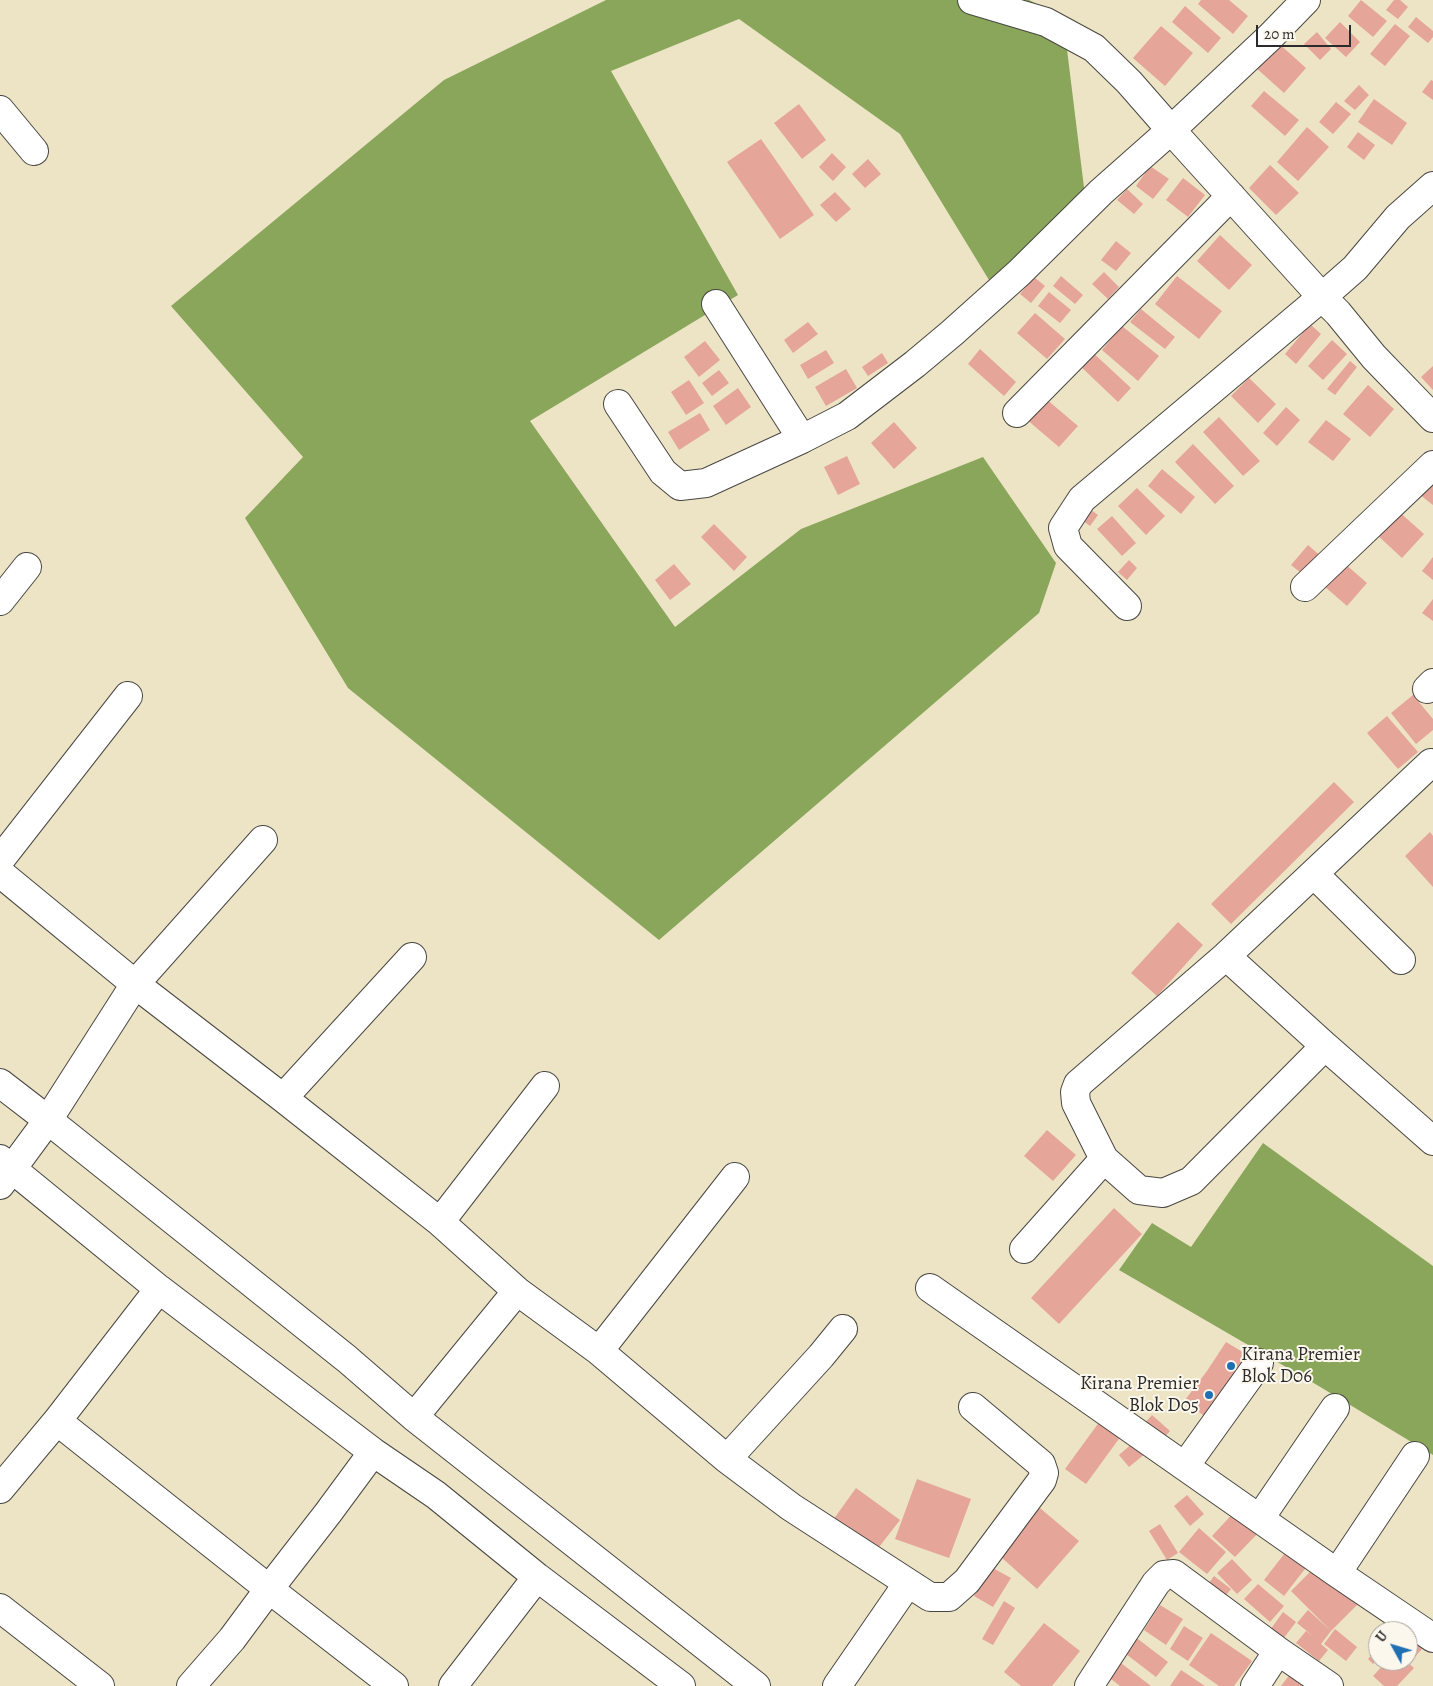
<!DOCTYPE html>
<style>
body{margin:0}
#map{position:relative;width:1433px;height:1686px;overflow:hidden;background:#ede4c6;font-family:Alegreya,serif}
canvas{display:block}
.north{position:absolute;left:1368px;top:1621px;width:50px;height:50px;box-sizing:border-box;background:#fbf7ec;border:1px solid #a8a59f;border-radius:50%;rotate:309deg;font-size:14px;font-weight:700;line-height:20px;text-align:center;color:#2b2b2b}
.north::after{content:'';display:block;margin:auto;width:18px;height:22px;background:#1f6fb2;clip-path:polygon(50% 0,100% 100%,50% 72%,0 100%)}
.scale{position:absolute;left:1256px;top:25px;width:95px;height:22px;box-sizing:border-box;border:2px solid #2b2b2b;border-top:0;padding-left:6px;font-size:15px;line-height:18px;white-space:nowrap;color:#2b2b2b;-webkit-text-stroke:4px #fbf7ec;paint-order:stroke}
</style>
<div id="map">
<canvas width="1433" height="1686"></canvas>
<div class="north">U</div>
<div class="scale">20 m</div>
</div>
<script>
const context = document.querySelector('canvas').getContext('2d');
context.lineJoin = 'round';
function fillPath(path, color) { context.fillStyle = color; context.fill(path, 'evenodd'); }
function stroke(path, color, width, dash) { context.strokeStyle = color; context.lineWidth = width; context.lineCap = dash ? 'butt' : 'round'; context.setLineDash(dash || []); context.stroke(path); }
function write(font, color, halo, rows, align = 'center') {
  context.font = font + ' Alegreya,serif'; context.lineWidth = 4; context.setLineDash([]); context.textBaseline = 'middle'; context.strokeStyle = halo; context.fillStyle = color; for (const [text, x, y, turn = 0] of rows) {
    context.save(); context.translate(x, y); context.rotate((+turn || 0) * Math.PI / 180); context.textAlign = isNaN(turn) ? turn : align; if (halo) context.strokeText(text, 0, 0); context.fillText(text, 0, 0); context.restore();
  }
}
fillPath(new Path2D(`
 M606,0H1029L1063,17L1087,212L989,280L900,134L739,19L611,71L738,295L530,421L675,627L801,529L983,457L1056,563L1039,613L659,940L348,688L245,518L303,457L171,306L444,80Z
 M1263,1143L1433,1266V1455L1317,1385L1119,1270L1152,1223L1191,1247Z`), '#89a65a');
fillPath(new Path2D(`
 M1201,0H1229L1248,16L1233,34L1198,4Z
 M1361,0L1387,21L1373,37L1348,16Z
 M1394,0H1400L1408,7L1398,19L1386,10Z
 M1185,6L1221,38L1208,53L1172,22Z
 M1416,17L1433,31V37L1428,43L1408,27Z
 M1340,22L1360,42L1346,57L1325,38Z
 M1395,24L1410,36L1385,66L1370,54Z
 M1161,26L1193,53L1165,86L1133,58Z
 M1317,32L1331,49L1320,60L1304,44Z
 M1276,41L1306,68L1284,93L1254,66Z
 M1431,80L1433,81V100L1422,92Z
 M1359,85L1369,95L1355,110L1344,101Z
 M1264,91L1299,120L1285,136L1251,106Z
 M1374,99L1407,123L1392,145L1358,122Z
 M1336,102L1351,114L1333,134L1319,122Z
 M799,104L826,140L802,159L774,123Z
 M1307,127L1329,147L1298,181L1277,162Z
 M1358,132L1375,145L1364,160L1347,147Z
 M761,139L814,215L780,239L727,162Z
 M832,153L846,167L833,181L819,167Z
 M868,159L881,174L865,188L852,174Z
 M1270,165L1299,193L1276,215L1249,188Z
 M1150,166L1169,179L1153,199L1136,186Z
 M1183,178L1205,195L1188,217L1166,200Z
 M1127,189L1143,204L1134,214L1117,200Z
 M835,192L851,209L836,222L820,205Z
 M1220,235L1252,265L1229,290L1197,261Z
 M1116,241L1131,253L1116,271L1101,260Z
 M1104,272L1119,287L1108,299L1092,284Z
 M1061,276L1083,295L1075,304L1053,286Z
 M1177,276L1222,311L1199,339L1155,304Z
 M1034,277L1045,286L1031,303L1020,294Z
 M1049,292L1071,310L1060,323L1038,306Z
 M1141,309L1175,337L1165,349L1130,322Z
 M1035,313L1065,339L1047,359L1017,333Z
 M808,322L818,334L793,353L784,340Z
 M1310,324L1321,334L1296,364L1285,354Z
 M1122,326L1159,356L1138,381L1102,350Z
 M1332,340L1347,354L1323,380L1308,366Z
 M705,341L720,360L699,377L684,357Z
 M980,349L1016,382L1004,396L968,364Z
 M826,350L834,363L808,379L800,365Z
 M1090,350L1131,388L1118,402L1077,363Z
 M882,353L888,363L868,376L862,367Z
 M1350,361L1357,367L1335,395L1327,389Z
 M1433,366V390L1421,377Z
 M846,369L857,388L826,406L815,387Z
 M719,370L729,383L712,396L702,383Z
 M1249,378L1276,404L1258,423L1231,396Z
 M689,380L704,403L686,415L671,392Z
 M1368,385L1394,409L1370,437L1343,414Z
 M738,388L751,407L726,425L713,406Z
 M1045,398L1078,426L1059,447L1026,419Z
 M1286,407L1300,420L1277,446L1263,433Z
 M700,413L710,430L679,450L668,432Z
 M1219,417L1260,461L1243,476L1203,432Z
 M1326,420L1351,439L1333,461L1308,442Z
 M894,422L917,448L894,469L871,443Z
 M1193,444L1234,486L1215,504L1175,462Z
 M847,456L860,484L838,495L824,467Z
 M1433,468V505L1415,491Z
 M1162,469L1195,497L1181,514L1148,486Z
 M1137,488L1165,516L1146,535L1118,506Z
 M1087,507L1098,515L1090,526L1079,518Z
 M1396,509L1424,534L1402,558L1375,533Z
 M1112,516L1136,543L1122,556L1097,529Z
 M714,524L747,557L734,571L701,537Z
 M1308,545L1323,558L1306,577L1291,565Z
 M1336,556L1367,583L1347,606L1316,579Z
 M1433,557V580L1422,571Z
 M1129,560L1137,568L1127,580L1118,572Z
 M674,564L691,584L670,600L655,580Z
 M1433,599V621L1422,613Z
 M1413,695L1433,719V730L1416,744L1391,713Z
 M1387,716L1418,752L1398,769L1367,733Z
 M1334,782L1354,802L1231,924L1211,904Z
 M1430,832L1433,836V887L1405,856Z
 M1178,922L1203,945L1157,996L1131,973Z
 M1047,1130L1076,1155L1053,1181L1024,1156Z
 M1114,1208L1142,1234L1059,1324L1031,1298Z
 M1226,1342L1256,1360L1211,1422L1185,1400L1207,1371Z
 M1152,1415L1170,1431L1159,1443L1141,1427Z
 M1100,1421L1121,1436L1086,1484L1065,1469Z
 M1135,1441L1146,1453L1129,1467L1119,1455Z
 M917,1479L971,1499L949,1558L895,1539Z
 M856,1488L900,1520L876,1551L833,1520Z
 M1187,1495L1204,1514L1190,1526L1174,1506Z
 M1034,1503L1079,1541L1037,1589L993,1550Z
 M1238,1508L1261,1530L1235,1557L1212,1536Z
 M1160,1524L1178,1553L1167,1560L1149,1531Z
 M1199,1528L1226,1552L1207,1574L1179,1552Z
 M1288,1549L1308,1565L1284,1596L1264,1580Z
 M1232,1559L1252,1580L1237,1594L1217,1573Z
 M1319,1563L1359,1603L1331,1631L1291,1591Z
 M991,1567L1011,1578L993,1607L974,1596Z
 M1214,1576L1231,1589L1223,1599L1206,1587Z
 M1258,1584L1284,1606L1270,1622L1244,1599Z
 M1004,1601L1015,1608L993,1645L982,1639Z
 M1160,1605L1183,1619L1166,1645L1144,1630Z
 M1308,1610L1331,1631L1321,1644L1328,1650L1319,1661L1296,1643L1306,1631L1314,1637L1297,1623Z
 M1283,1612L1296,1622L1283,1639L1270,1630Z
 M1044,1623L1080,1651L1052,1686H1021L1004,1672Z
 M1184,1626L1203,1638L1188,1661L1170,1649Z
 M1335,1629L1357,1647L1346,1661L1324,1644Z
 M1211,1633L1252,1661L1234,1686H1219L1189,1665Z
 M1134,1636L1168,1662L1156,1677L1122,1651Z
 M1412,1640L1422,1649L1411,1661L1408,1658V1645Z
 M1377,1648L1378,1658L1373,1664L1368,1659Z
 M1117,1660L1151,1686H1120L1106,1675Z
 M1387,1661H1406L1414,1668L1397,1686H1384L1373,1676Z
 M1181,1670L1205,1686H1170Z
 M1290,1674L1306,1686H1281Z`), '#e5a599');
const minor = new Path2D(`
 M972,0L1046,22L1094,48L1129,82L1171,130L1270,37L1306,0
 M0,110L34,151
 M1433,186L1398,217L1355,268L1322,297L1338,313L1374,357L1433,418
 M716,304L802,439
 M618,404L663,472L680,486L706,483L802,439L847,416L915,364L952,333L1019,273L1101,192L1171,130L1322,297L1082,499L1063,528L1068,546L1127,606
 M1017,413L1231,196
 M1305,587L1433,465
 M0,601L27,567
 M1427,689L1433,683
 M263,840L135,984L48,1120L347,1359L414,1417L756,1686
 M0,860L128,696
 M0,873L135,984L283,1098L440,1222L517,1291L599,1351L727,1459L791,1507L930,1597H949L967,1581L1042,1480L1044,1473L1041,1464L973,1407
 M1314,874L1401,960
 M1226,956L1325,1046
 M0,1083L48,1120L0,1185
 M283,1098L412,957
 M0,1159L159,1289L373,1452L436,1495L537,1577L681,1686
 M1104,1159L1139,1190L1163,1193L1191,1181L1325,1046L1433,1141
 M440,1222L545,1086
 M1024,1249L1104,1159L1076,1103L1075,1092L1078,1084L1226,956L1431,763L1433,766
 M930,1288L1337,1573L1433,1638
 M599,1351L735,1177
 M414,1417L517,1291
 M57,1421L269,1589L328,1513L373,1452
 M727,1459L821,1356L843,1329
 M1185,1466L1259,1363
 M0,1489L57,1421L159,1289
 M1260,1518L1335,1408
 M1337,1573L1415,1456
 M0,1608L100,1686
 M191,1686L232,1639L269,1589L394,1686
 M453,1686L537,1577
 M837,1686L908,1583
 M1089,1686L1156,1583L1164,1575L1174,1574L1278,1651
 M1255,1686L1278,1651L1329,1686`);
stroke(minor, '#484742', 30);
stroke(minor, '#fff', 28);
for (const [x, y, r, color] of [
 [1231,1366,5,"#1f6fb2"],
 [1209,1395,5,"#1f6fb2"]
]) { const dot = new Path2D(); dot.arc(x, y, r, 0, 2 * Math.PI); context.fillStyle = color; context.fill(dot); stroke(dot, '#fbf7ec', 2); }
write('19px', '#2b2b2b', '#fbf7ec', [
 ["Kirana Premier",1241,1355],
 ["Blok D06",1241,1377],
 ["Kirana Premier",1199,1384,"right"],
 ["Blok D05",1199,1406,"right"]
], 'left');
</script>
